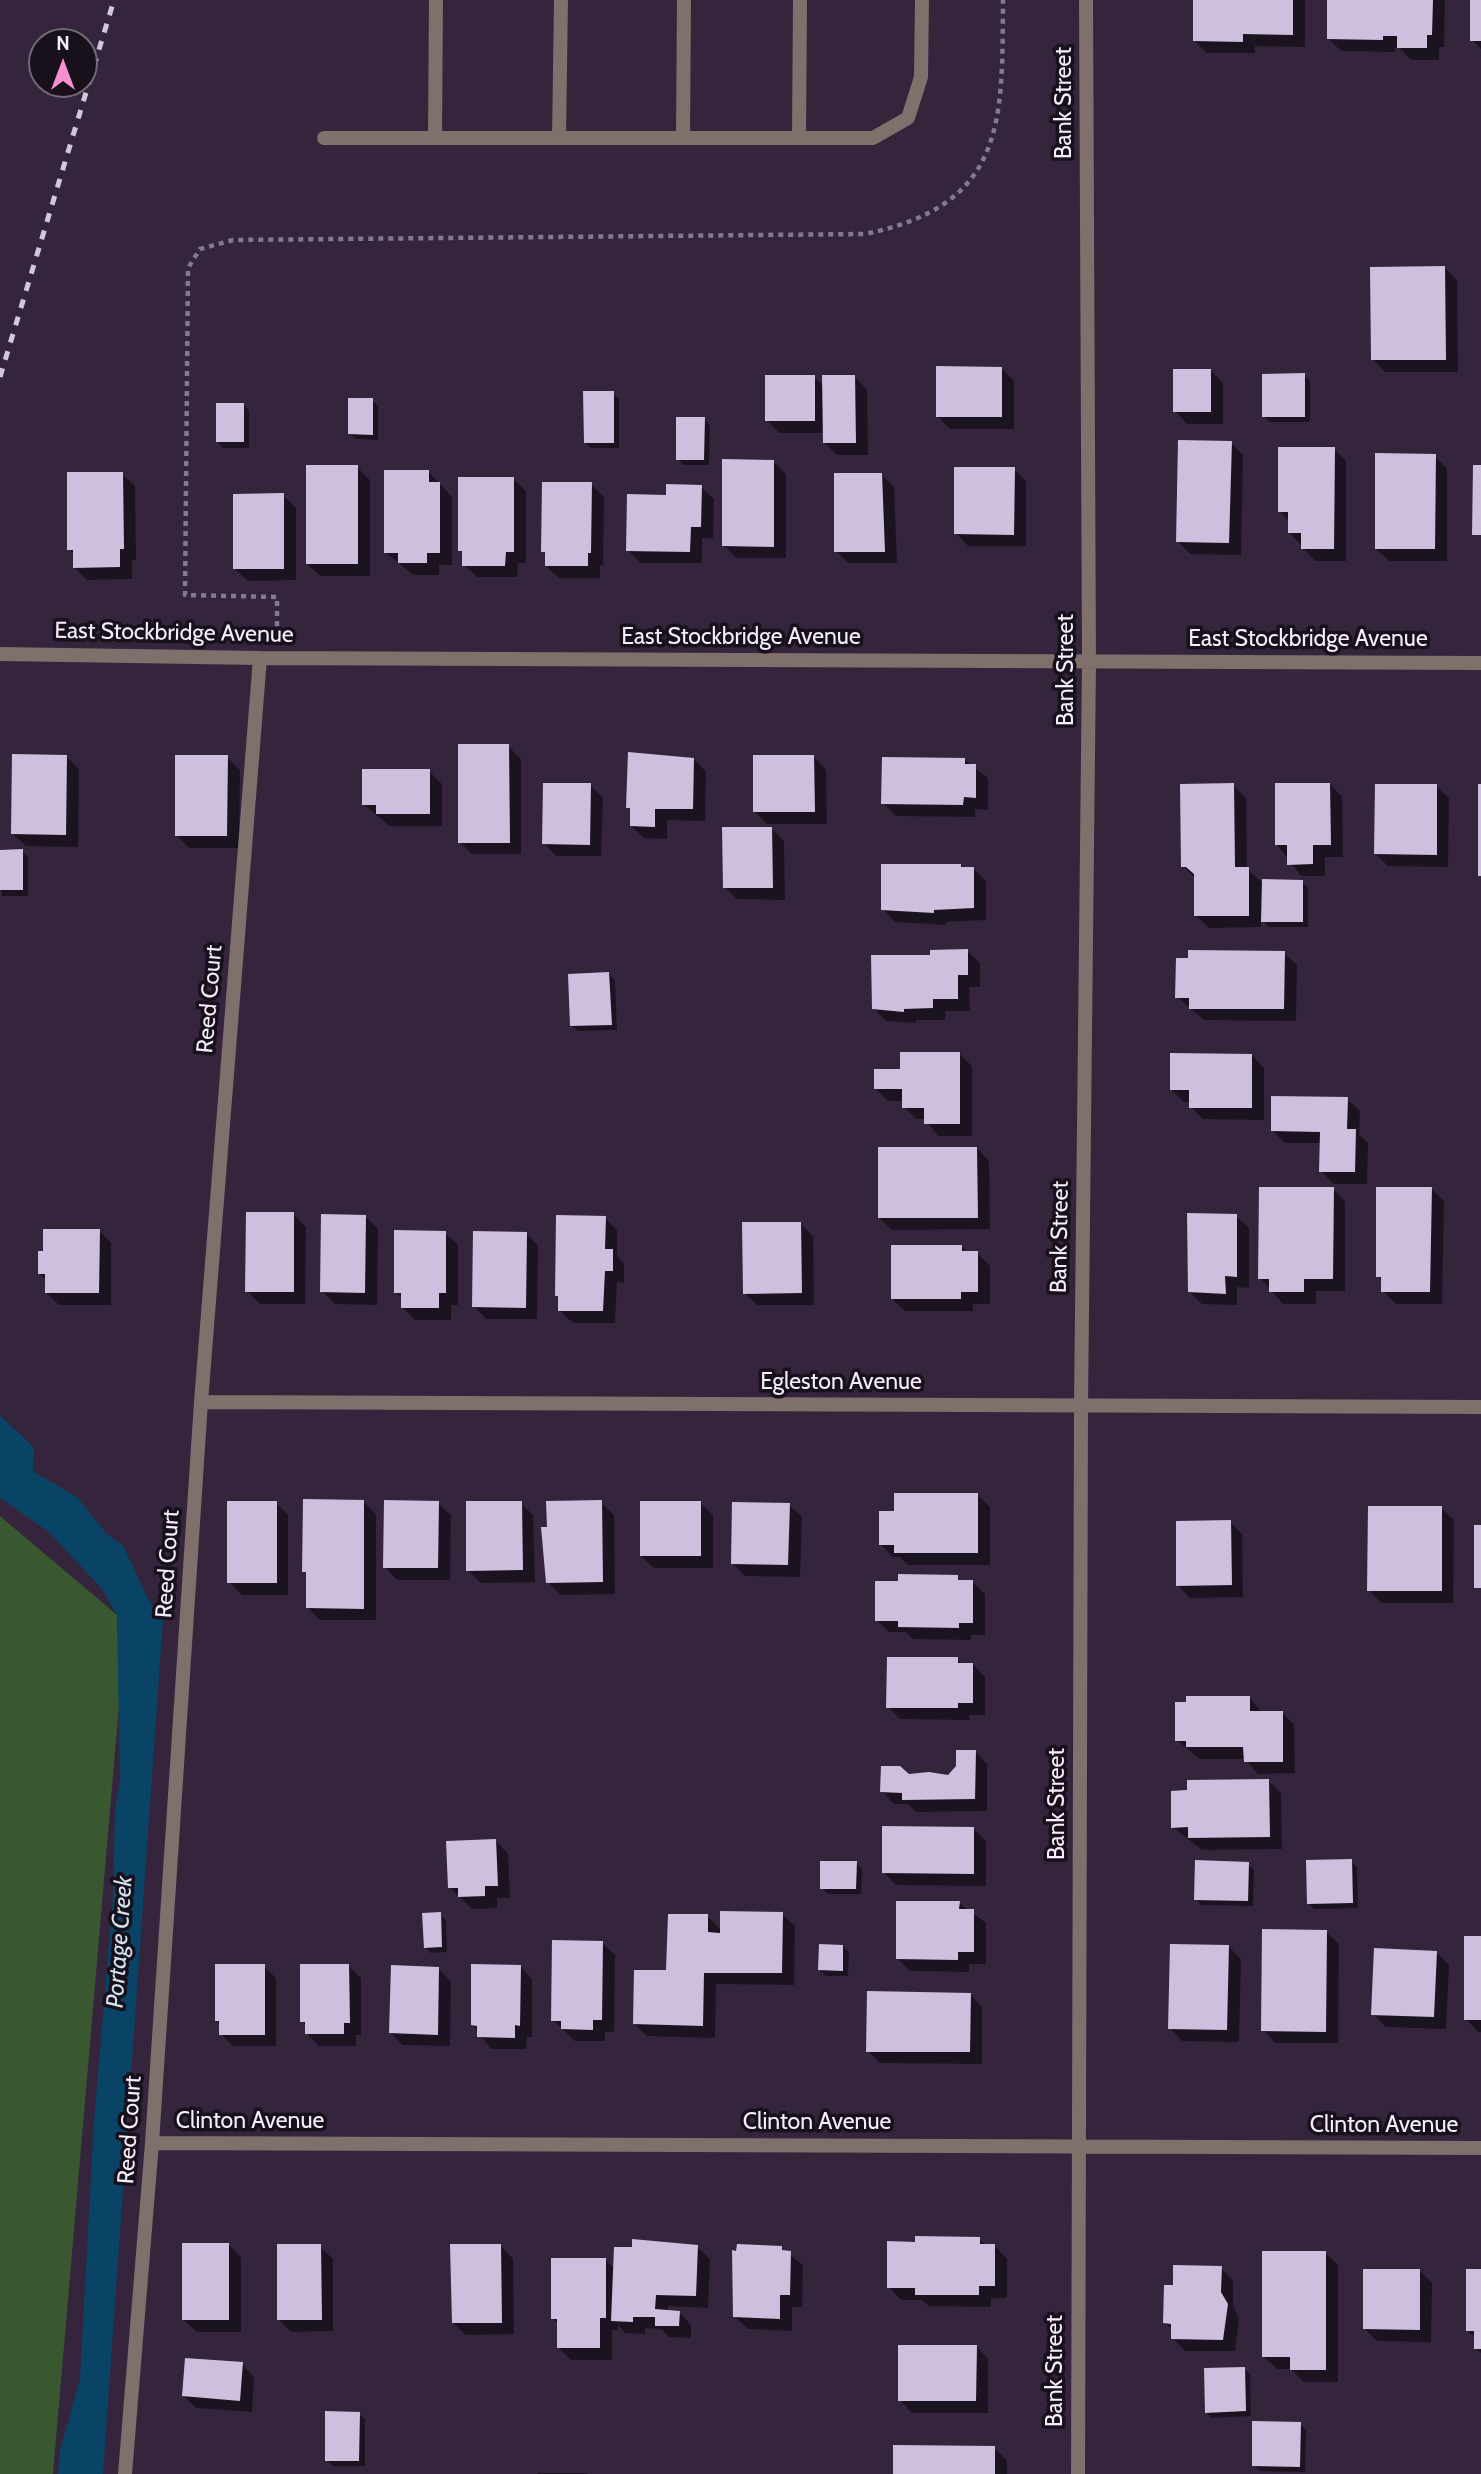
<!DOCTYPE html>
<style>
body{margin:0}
#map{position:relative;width:1481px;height:2474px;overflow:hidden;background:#34253d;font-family:Cabin,sans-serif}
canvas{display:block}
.north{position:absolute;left:28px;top:28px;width:70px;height:70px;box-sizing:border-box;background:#18111c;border:2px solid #706976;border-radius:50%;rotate:0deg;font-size:19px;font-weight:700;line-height:28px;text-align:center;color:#f5ecfc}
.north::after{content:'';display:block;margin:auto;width:24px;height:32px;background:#f690cf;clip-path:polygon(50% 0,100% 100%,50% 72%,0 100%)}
</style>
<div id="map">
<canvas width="1481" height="2474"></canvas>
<div class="north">N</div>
</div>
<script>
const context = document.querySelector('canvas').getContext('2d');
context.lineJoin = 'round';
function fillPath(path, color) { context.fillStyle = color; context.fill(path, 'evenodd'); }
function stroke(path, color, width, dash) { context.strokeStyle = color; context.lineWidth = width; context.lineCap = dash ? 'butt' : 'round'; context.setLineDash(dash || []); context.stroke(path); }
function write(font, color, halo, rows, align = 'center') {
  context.font = font + ' Cabin,sans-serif'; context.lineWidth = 7; context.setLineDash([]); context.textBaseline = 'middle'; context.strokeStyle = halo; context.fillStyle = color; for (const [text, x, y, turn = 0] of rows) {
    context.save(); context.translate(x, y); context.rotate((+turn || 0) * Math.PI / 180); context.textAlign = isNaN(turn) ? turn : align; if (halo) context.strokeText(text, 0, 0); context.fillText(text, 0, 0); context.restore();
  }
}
fillPath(new Path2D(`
 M0,1516L117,1615L120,1694L53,2474H0Z`), '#39582f');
fillPath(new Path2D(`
 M0,1415L34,1448L33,1471L78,1498L105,1532L123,1546L149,1601L163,1619L103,2474H58L60,2451L80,2379L94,2121L113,1897L115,1813L120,1778L117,1616L103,1590L49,1532L0,1498Z`), '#094466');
fillPath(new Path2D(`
 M1195,0H1305V47L1255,46V53H1207L1194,40Z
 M1329,0H1445L1444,47H1439V60H1411L1400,48H1395V52L1341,51L1329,39Z
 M1472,0H1481V49L1472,40Z
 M1445,268L1457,280L1458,372H1385L1373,359Z
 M1002,369L1014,381V429H950L938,417Z
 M1210,370L1223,383V424H1187L1175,411Z
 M1304,375L1310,381V422H1269L1264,416Z
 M854,376L867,389L868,455H837L824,442V433H779L767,420L814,377L824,387Z
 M613,393L619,399V448H591L585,442Z
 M372,400L378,406V440L356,439L350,434Z
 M244,405L249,411V448H223L218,442Z
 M704,419L710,425L709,465H683L678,459Z
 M1231,443L1243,455L1241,555L1190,554L1178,541Z
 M1334,449L1346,461V561H1315L1290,533V522L1279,511Z
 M1435,456L1447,468V561H1389L1376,549Z
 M774,462L786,474V558H736L724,545Z
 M357,467L370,480V576H320L307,564Z
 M1014,469L1026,481V546H968L956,533Z
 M428,471L452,497V565H439V575H413L385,552Z
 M122,474L135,486L136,560H132V579L87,580L74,567V555L69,549Z
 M881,474L894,487L897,563H848L836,551Z
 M513,479L526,491V563H518L517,577H477L464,565V555L460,550Z
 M591,484L604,497L603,565H600V578H559L546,566V555L543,552Z
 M701,487L714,499L713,538H702V563H641L628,550L668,497Z
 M283,495L296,508V580L248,581L235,569Z
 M508,746L521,759V854H472L460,842Z
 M66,756L79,769L78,847L26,846L13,834Z
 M227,757L240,770L239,848H189L176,835Z
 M814,757L826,770L827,824H767L755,812Z
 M694,759L706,772L705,821L667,820V839L644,838L631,826L632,811L628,807Z
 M964,759L988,778V810L975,809V817L896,816L883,803Z
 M429,771L442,784V826H390L363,804Z
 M1330,784L1342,797L1343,857H1325V876H1301L1277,845Z
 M590,785L603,798L601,856H556L544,843Z
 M1233,785L1246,798L1247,869L1264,884L1302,882L1308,888V927H1269L1261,919V927L1209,928L1196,916V879L1183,866Z
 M1436,786L1449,798L1448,867L1388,866L1376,854Z
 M772,829L784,841L785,900L737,899L725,887Z
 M22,851L28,857V896H2L0,852Z
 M961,866L974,869L986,881V920L946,922V925L895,922L883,909Z
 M967,951L980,963V987H969L970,1011H945V1020H916V1023L886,1021L874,1009L931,956Z
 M1284,953L1297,965L1296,1021L1204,1020L1177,997Z
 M609,974L615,980L617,1030L578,1031L572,1026Z
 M960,1054L972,1066V1136H938L925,1119H916L904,1107V1101H888L875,1088L902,1071Z
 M1252,1055L1264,1068V1120L1203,1119L1191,1107V1102H1184L1171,1089Z
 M1347,1099L1360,1111L1359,1135L1368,1143L1367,1184H1334L1321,1171V1143H1285L1272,1130Z
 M977,1148L989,1161L990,1229L892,1230L880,1218Z
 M1333,1189L1345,1201V1291H1316V1304H1283L1260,1278Z
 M1432,1189L1444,1201L1442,1304H1396L1383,1291V1281L1378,1276Z
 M293,1214L306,1227L305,1304H260L247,1291Z
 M365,1216L378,1229L377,1305L335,1304L322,1291Z
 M1236,1216L1249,1228V1288L1237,1287V1305L1202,1304L1189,1291Z
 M605,1218L617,1230V1256L624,1264V1283L617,1282L615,1323H573L560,1311V1298L557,1295Z
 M801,1224L813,1236L814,1305H757L744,1293Z
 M99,1230L111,1243V1305H59L46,1292V1280L39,1273Z
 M445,1233L458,1245V1305H451V1320H415L403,1308V1299L396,1292Z
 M526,1233L538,1246L537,1319H486L474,1306Z
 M962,1247L968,1253H977L990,1266V1304H973V1311H905L892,1299Z
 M978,1495L990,1507V1565H908L900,1557H893L881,1545Z
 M364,1502L376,1514V1620H320L307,1607V1575L304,1571Z
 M601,1502L614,1515L615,1594L561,1595L548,1582Z
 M276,1503L288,1515V1595H242L229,1582Z
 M438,1503L451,1515L450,1580H397L385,1567Z
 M521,1503L533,1515L535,1582L481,1583L468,1570Z
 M701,1503L713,1515V1568H654L641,1556Z
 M789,1505L802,1517L800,1577L745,1576L732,1563Z
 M1441,1508L1454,1520L1453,1603H1381L1369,1590Z
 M1230,1522L1242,1534L1243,1597L1190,1598L1178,1585Z
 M957,1577L962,1582H972L985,1594V1635H971V1640L913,1639L906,1632H889L876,1620Z
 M957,1659L962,1664H973L985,1677V1715H969V1720L900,1719L888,1707Z
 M1250,1698L1262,1713L1282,1712L1294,1725L1295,1773L1258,1774L1245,1759H1200L1177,1740Z
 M975,1751L987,1764V1811L916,1812L908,1804H894L882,1791L909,1776L948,1777Z
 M1268,1780L1281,1793L1282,1849L1202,1850L1173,1827Z
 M974,1829L986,1841V1886L896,1885L884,1872Z
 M496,1841L508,1853L510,1898H497V1908L472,1909L449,1887Z
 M1351,1861L1357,1867L1358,1908L1314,1909L1308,1903Z
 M856,1863L862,1869L861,1894H828L822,1888Z
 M1248,1864L1254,1870L1253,1906L1201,1905L1196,1899Z
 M959,1903L986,1923V1964H969V1972L910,1971L898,1959Z
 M440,1914L446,1920L447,1952L431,1953L425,1947Z
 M782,1914L795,1926L794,1985L716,1984L715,2038L647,2036L635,2024L707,1916L721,1930Z
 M1326,1932L1339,1944L1338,2043H1275L1263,2030Z
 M1481,1938V2032H1478L1466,2019Z
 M602,1943L615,1955L614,2032H605V2041H575L553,2020Z
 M843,1946L849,1952L848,1976H826L820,1970Z
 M1228,1946L1241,1959L1239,2042L1182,2041L1170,2028Z
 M1436,1952L1449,1965L1446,2029L1386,2027L1373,2014Z
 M264,1966L276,1978V2046H233L221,2034V2025L216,2021Z
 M348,1966L361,1978V2035H356V2046H319L306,2033V2026L302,2021Z
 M520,1966L532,1979V2037H527L526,2049H491L472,2024Z
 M439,1969L451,1981L450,2046L403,2045L391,2033Z
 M970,1994L982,2007V2064L880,2063L868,2051Z
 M979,2239L987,2246H995L1007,2259V2298H991V2307L929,2306L922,2300H901L889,2287L917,2244Z
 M229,2245L241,2257V2332H197L184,2320Z
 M320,2246L333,2259V2331L291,2332L279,2320Z
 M501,2246L513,2259L514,2334L466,2335L453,2323Z
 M697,2247L710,2259L708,2308L668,2306V2312H679L691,2325V2338L669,2337L661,2329L645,2328V2334L625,2333L618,2325V2330H612V2360H571L559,2348V2324L552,2318L605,2259L615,2269Z
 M781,2248L803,2265L802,2307H792V2331L748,2329L735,2317Z
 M1325,2253L1338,2265V2382H1304L1291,2369H1277L1264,2357Z
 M1221,2268L1233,2281V2306L1239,2318L1235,2351H1185L1173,2338V2331L1165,2323L1175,2287Z
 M1419,2270L1432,2283L1431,2342L1377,2341L1364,2328Z
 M1481,2271V2353L1476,2348V2339L1468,2331Z
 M976,2346L988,2359V2413H912L900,2400Z
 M242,2364L254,2377L252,2412L196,2408L184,2396Z
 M1244,2369L1250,2374L1251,2416L1212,2418L1206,2412Z
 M359,2414L365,2419V2466H333L327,2460Z
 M1300,2424L1306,2430L1305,2472L1260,2471L1254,2465Z
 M994,2448L1007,2460V2474H894Z
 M538,2473H587L588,2474H538Z`), '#0007');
fillPath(new Path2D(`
 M1193,0H1293V35L1243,34V42L1193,41Z
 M1327,0H1433L1432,35H1427V48H1397V36H1383V40L1327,39Z
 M1470,0H1481V41H1470Z
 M1445,266L1446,360H1371L1370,267Z
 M936,366L1002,367V417H936Z
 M1173,369H1211V412H1173Z
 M1305,373V417H1262V374Z
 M765,375H815V421H765Z
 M822,375H855L856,443H823Z
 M583,391H614V443H584Z
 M348,398H373V435L348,434Z
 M216,403H244V442H216Z
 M676,417H705L704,460H676Z
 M1178,440L1232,441L1229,543L1176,542Z
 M1278,447H1335L1334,549H1301V533H1288V512H1278Z
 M1375,453L1436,454L1435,549H1375Z
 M722,459L774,460V547L722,546Z
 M306,465H358V564H306Z
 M1473,465H1481V535H1472Z
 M954,467H1015L1014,535L954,534Z
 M384,470H429V482H440V553H427V563H398V553H384Z
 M67,472H123L124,549H120V567L73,568V550H67Z
 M834,473H882L885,552H834Z
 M458,477H514V552H506L505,566H462V551H458Z
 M542,482H592L591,553H588V566H545V552H541Z
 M666,484L702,485L701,527H691L690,552L626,551L627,494L666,495Z
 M284,493V569H233V494Z
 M458,744H509L510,843H458Z
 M628,752L694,758L693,809H655V827L630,826V808H626Z
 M12,754L67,755L66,835L11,834Z
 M175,755H228L227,836H175Z
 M753,755H814L815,812H753Z
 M882,757L965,758V764H976V798L964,797L963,805L881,804Z
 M362,769H430V814H376V805H362Z
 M543,783H591L590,845L542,844Z
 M1234,783L1235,867H1249V916H1194V874L1186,867H1181L1180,784Z
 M1275,783H1330L1331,845H1313V864L1287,865V845H1275Z
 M1375,784H1437V855L1374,854Z
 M1478,784H1481V876H1478Z
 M722,827H772L773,888H723Z
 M23,849V890H0V850Z
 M881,864H961V867H974V908L934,910V913L881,910Z
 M1262,879L1303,880V922H1261Z
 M968,949V975H958V999H933V1008L904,1009V1012L872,1009L871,955H930V950Z
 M1188,950L1285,951L1284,1009H1189V998H1175L1176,958H1188Z
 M609,972L612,1025L570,1026L568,974Z
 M900,1052H960V1124H924V1108H902V1089H874V1069H900Z
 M1170,1053L1252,1054V1108H1189V1090H1170Z
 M1271,1096L1348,1097L1347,1129H1356L1355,1172H1319L1320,1132L1271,1131Z
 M878,1147H977L978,1218H878Z
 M1259,1187H1334L1333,1279H1304V1292H1269V1279H1258Z
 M1376,1187H1432L1430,1292H1381V1277H1376Z
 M246,1212H294V1292H245Z
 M1187,1213L1237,1214V1277L1225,1276L1226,1294L1188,1292Z
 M321,1214L366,1215L365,1293L320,1292Z
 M556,1215L606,1216L605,1249H613V1271H605L603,1311H558V1296H555Z
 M742,1222H801L802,1293L743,1294Z
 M43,1229H100L99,1293H45V1274H38V1251H43Z
 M394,1230L446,1231V1293H439V1308H401V1293H394Z
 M473,1231L527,1232L526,1308L472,1307Z
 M891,1245H962V1251H978V1292H961V1299H891Z
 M894,1493H978V1553H894V1545H879V1511H894Z
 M303,1499L364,1500V1609L306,1608V1572H302Z
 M384,1500L439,1501L438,1568H383Z
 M602,1500L603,1582L546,1583L541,1527H547L546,1501Z
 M227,1501H277V1583H227Z
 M466,1501H522L523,1570L466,1571Z
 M640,1501H701V1556H640Z
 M732,1502L790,1503L788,1565L731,1564Z
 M1368,1506H1442V1591H1367Z
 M1231,1520L1232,1585L1176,1586V1521Z
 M1474,1525H1481V1588H1474Z
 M898,1574L958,1575V1580H973V1623H959V1628L898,1627V1621H875V1581H898Z
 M887,1657H958V1663H973V1703H958V1708H886Z
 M1186,1696H1250V1711H1283V1762H1244L1243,1747H1186V1741H1175V1702H1186Z
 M956,1750H976L975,1799L902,1800V1793L880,1792L881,1766H900L909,1774L929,1772L948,1775L956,1766Z
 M1269,1779L1270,1837L1188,1838V1827L1171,1828V1791L1187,1790V1780Z
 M882,1826L974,1827V1874L882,1873Z
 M496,1839L498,1886H485V1896L458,1897V1888H448L446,1841Z
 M1352,1859L1353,1903L1307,1904L1306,1860Z
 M1195,1860L1249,1862L1248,1901L1194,1900Z
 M820,1861H857L856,1889H820Z
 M896,1901H960L959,1909H974V1952H958V1960L896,1959Z
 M720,1911L783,1912L782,1973H704L703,2026L633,2024L634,1970H666L668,1914H708V1932L720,1933Z
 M441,1912L442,1947L424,1948L422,1913Z
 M1262,1929L1327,1930L1326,2032L1261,2031Z
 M1464,1936H1481V2020H1464Z
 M552,1940L603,1941L602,2020H593V2030L561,2029V2021H551Z
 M819,1944L843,1945V1971L818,1970Z
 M1170,1944L1229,1945L1227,2030L1168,2029Z
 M1374,1948L1437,1951L1434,2017L1371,2015Z
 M215,1964H265V2035H219V2021H215Z
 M300,1964H349L350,2023H344V2034H305V2022H300Z
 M471,1964L521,1965L520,2026L515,2025V2038L477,2037V2026L471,2025Z
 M391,1965L439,1967L438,2035L389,2033Z
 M867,1991L971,1993L970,2052H866Z
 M915,2236L980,2237V2244H995V2286H979V2295H915V2288H887V2241L915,2242Z
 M632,2239L698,2245L696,2296L656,2295L655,2309L680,2311L679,2326H655V2317H633V2322L611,2321L614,2247H632Z
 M182,2243H229V2320H182Z
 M277,2244H321L322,2320H277Z
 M450,2244H501L502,2323H452Z
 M737,2244L782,2246V2250L791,2251L790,2295H780V2319L733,2317L732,2250L736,2251Z
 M1262,2251H1326V2370H1290V2357H1262Z
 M551,2258H606V2318H600V2348H557V2319H551Z
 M1173,2265L1222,2266L1221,2292L1228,2304L1223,2340L1171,2339V2324L1163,2323L1164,2285H1173Z
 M1363,2269H1420V2330L1363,2329Z
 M1466,2269H1481V2349H1474V2331H1466Z
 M898,2345H977L976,2401H898Z
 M185,2358L243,2362L240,2401L182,2396Z
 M1245,2367L1246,2411L1205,2413L1204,2368Z
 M325,2411L360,2412L359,2461H325Z
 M1252,2421L1301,2422L1300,2467L1252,2466Z
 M893,2445L995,2446V2474H893Z`), '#cfbfdf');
stroke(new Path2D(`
 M277,626V597L185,595L188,268L200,249L233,240L865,234C1007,205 1002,121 1003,0`), '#85798d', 4.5, [5, 5]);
stroke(new Path2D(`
 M324,138H873L908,118L921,77L922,0
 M435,138L436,0
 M559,138L561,0
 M683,138L684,0
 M799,138L800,0
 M0,654L260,658L1481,663
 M201,1402L1481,1407
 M152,2143L1481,2148
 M125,2474L152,2143L201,1402L260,658
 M1078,2474L1081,1405L1089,661L1086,0`), '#7f706b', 14);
stroke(new Path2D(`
 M0,377L114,0`), '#d2c8da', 5, [9, 9]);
write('23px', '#f5ecfc', '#18111c', [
 ["Bank Street",1064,103,-90],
 ["East Stockbridge Avenue",174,633,1],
 ["East Stockbridge Avenue",741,637],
 ["East Stockbridge Avenue",1308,639],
 ["Bank Street",1066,670,-90],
 ["Reed Court",210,999,-85],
 ["Bank Street",1060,1237,-89],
 ["Egleston Avenue",841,1382],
 ["Reed Court",168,1564,-86],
 ["Bank Street",1057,1804,-90],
 ["Clinton Avenue",250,2121],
 ["Clinton Avenue",817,2122],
 ["Clinton Avenue",1384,2125],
 ["Reed Court",130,2130,-86],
 ["Bank Street",1055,2371,-90]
]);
write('italic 24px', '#d1e2f0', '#18111c', [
 ["Portage Creek",120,1942,-86]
]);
</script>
